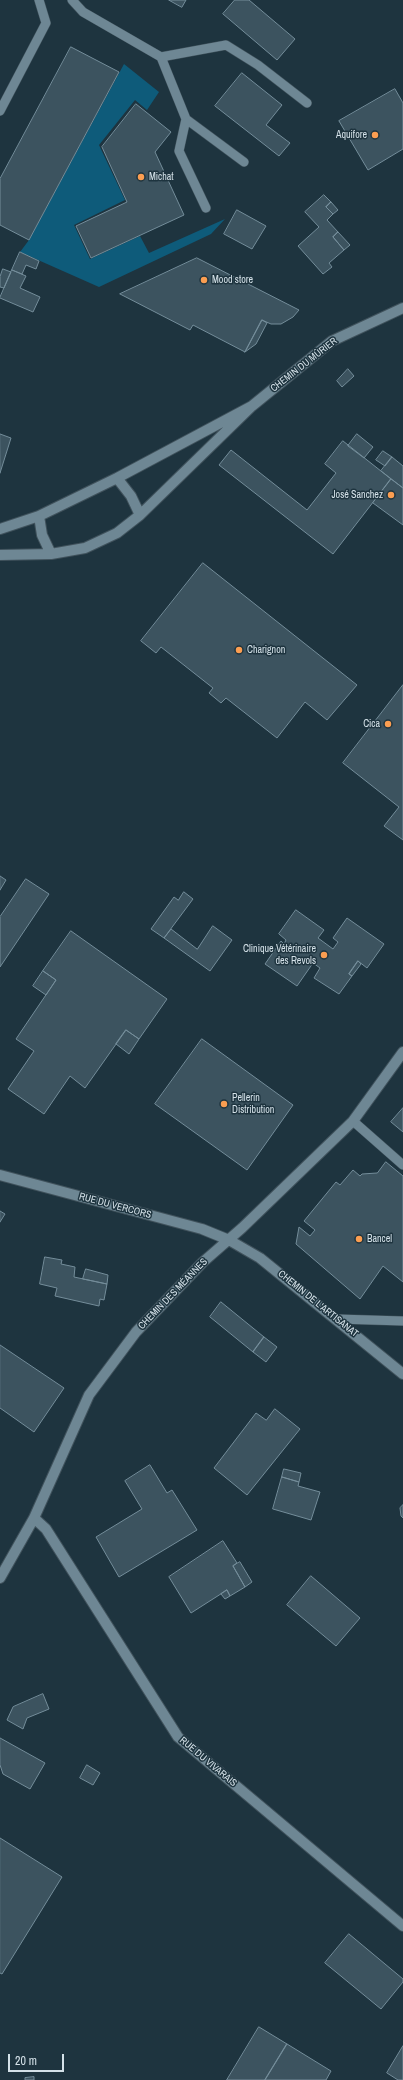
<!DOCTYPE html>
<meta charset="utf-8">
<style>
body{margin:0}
#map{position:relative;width:403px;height:2080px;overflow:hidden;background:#1e343f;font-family:"Archivo Narrow",sans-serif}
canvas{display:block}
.scale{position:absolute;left:8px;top:2054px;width:56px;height:18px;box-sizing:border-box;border:2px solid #d4e1e8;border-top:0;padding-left:5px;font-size:12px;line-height:14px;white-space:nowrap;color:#d4e1e8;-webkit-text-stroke:3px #1e343f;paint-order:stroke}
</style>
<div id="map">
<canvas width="403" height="2080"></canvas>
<div class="scale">20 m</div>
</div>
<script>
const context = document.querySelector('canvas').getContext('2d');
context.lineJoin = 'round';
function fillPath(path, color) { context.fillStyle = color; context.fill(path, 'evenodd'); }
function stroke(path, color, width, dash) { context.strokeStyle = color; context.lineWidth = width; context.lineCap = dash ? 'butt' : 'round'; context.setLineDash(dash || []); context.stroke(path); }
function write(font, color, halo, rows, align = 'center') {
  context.font = font + ' "Archivo Narrow",sans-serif'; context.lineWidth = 3; context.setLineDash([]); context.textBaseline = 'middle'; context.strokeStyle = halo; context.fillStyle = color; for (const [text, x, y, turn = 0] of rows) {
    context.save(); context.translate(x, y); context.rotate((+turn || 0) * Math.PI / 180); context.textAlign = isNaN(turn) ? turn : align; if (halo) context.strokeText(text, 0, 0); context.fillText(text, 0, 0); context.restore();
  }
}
fillPath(new Path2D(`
 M124,64L159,92L147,110L135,100L99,145L125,200L74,225L90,259L140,236L149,253L225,219L211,234L99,287L20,252L29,240Z`), '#0e5b7a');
const building = new Path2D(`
 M169,0H186L182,7Z
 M235,0H249L295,39L277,60L223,14Z
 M71,47L119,72L29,240L0,225V179Z
 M242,73L282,105L266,125L290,143L279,156L215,106Z
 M395,89L403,103V149L368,170L339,121Z
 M136,104L171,132L155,152L184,215L91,258L76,226L127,202L102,147Z
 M324,195L331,202L326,207L333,214L327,220L338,232L333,237L344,250L329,263L332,267L323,274L298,246L319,227L305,212Z
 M331,202L338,210L333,214L326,207Z
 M237,210L266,226L252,249L224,234Z
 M338,232L350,245L344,250L333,237Z
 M20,252L39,261L36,269L26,265L22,274L12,270Z
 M197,258L299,310L293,317L281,324H271L262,320L245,352L193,325L190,330L120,294Z
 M3,269L11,272L4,288L0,287V277Z
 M12,270L26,276L20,288L40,297L33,312L0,298Z
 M262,320L267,323L256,344L245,352Z
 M348,369L354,376L342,387L337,381Z
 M0,434L11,438L0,473Z
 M357,434L373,447L364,458L348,446Z
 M343,441L391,479L333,554L219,465L231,450L307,510L336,473L325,464Z
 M383,451L392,457L385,466L376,460Z
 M392,457L403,466V488L381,471Z
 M391,479L403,488V525L373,503Z
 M203,563L357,685L327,720L305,702L277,738L226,698L221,703L209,693L213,688L161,647L156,653L141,641Z
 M403,685V840L384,826L399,807L343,763Z
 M0,876L6,880L0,890Z
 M26,879L49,894L0,967V917Z
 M184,892L193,899L164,938L151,929L174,897L178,900Z
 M296,910L324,930L318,938L333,949L338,942L333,938L347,918L384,944L367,968L358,961L349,974L352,976L339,994L314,978L320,968L313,963L297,986L265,964L281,941L284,944L286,940L279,934Z
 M213,926L232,940L210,971L164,938L171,929L197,949Z
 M71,931L167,999L139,1039L126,1030L85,1088L70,1076L44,1114L8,1089L34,1051L16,1039L56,980L43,971Z
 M358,961L361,964L352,976L349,974Z
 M43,971L56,980L46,995L33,986Z
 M126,1030L139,1039L129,1054L116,1044Z
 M202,1039L293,1105L247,1170L155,1104Z
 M403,1108V1132L391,1122Z
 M386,1162L403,1176V1282L383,1266L360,1299L296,1244L299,1227L310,1236L315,1230L304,1221L336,1182L340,1185L353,1170L360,1176L362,1174L377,1173Z
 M0,1211L5,1214L0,1222Z
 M45,1257L62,1260L61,1264L75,1267L74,1277L107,1284L104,1300L100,1299L99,1306L55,1296L57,1288L40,1284Z
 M86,1269L108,1275L107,1284L83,1279Z
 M221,1302L264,1337L253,1352L210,1317Z
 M264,1337L277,1347L266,1362L253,1352Z
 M0,1345L64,1388L34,1432L0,1408Z
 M275,1409L300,1429L247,1495L214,1468L256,1413L266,1420Z
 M150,1465L167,1493L172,1490L197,1530L119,1577L96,1537L142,1509L125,1481Z
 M284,1469L301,1473L299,1482L282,1477Z
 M282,1477L299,1482L298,1486L320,1492L311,1520L273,1509Z
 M403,1505V1518L401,1516L400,1508Z
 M223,1541L237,1563L233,1566L245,1587L230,1596L227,1590L191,1613L169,1577Z
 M240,1562L252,1582L245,1587L233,1566Z
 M311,1576L360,1618L336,1646L287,1605Z
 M227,1590L230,1596L225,1599L221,1594Z
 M43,1694L49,1709L27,1718L23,1729L7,1720L13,1707Z
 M0,1738L45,1763L30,1789L3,1774L0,1765Z
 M87,1765L100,1773L93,1785L80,1778Z
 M0,1838L62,1877L2,1974L0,1973Z
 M349,1934L403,1979V1982L381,2009L325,1963Z
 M259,2027L287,2044L265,2080H227Z
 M287,2044L331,2071L326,2080H265Z
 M403,2046V2080H398L387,2073Z
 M34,2077V2080H25V2078Z`);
fillPath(building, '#3c535f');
stroke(building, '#748d9a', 1);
const service = new Path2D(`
 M72,0L83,12L161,57L186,119L244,162
 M161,57L226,45L258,65L307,103
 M0,111L46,23L39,0
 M186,119L179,151L206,208
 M353,1121L403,1165
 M337,1319L403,1321`);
const minor = new Path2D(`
 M117,478L131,496L140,515L117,533L85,548L51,554L42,535L39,516L117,478L252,406
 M140,515L252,406L332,341L403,308
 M0,529L39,516
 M0,555L51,554
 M0,1175L202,1229L229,1240L260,1258L403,1374
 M34,1518L46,1529L178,1737L403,1926
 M0,1578L34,1518L89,1395L136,1332L203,1262L242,1228L353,1121L403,1052`);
stroke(service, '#40525c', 10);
stroke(minor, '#40525c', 12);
stroke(service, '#6e8794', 9);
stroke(minor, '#6e8794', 10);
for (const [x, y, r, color] of [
 [375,135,4,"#fb9e51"],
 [141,177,4,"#fb9e51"],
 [204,280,4,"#fb9e51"],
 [391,495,4,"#fb9e51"],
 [239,650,4,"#fb9e51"],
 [388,724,4,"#fb9e51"],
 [324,955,4,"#fb9e51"],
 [224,1104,4,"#fb9e51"],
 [359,1239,4,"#fb9e51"]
]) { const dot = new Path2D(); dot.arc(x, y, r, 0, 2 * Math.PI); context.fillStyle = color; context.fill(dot); stroke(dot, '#1e343f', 1.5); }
write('10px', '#d4e1e8', '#1e343f', [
 ["Aquifore",367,135,"right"],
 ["Michat",149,177],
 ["Mood store",212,280],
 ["José Sanchez",383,495,"right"],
 ["Charignon",247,650],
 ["Cica",380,724,"right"],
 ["Clinique Vétérinaire",316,949,"right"],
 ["des Revols",316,961,"right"],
 ["Pellerin",232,1098],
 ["Distribution",232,1110],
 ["Bancel",367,1239]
], 'left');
write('10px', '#d4e1e8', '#1e343f', [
 ["CHEMIN DU MÛRIER",304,365,-38],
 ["RUE DU VERCORS",115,1206,15],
 ["CHEMIN DES MÉANNES",173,1294,-46],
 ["CHEMIN DE L'ARTISANAT",318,1304,39],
 ["RUE DU VIVARAIS",208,1762,40]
]);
</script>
